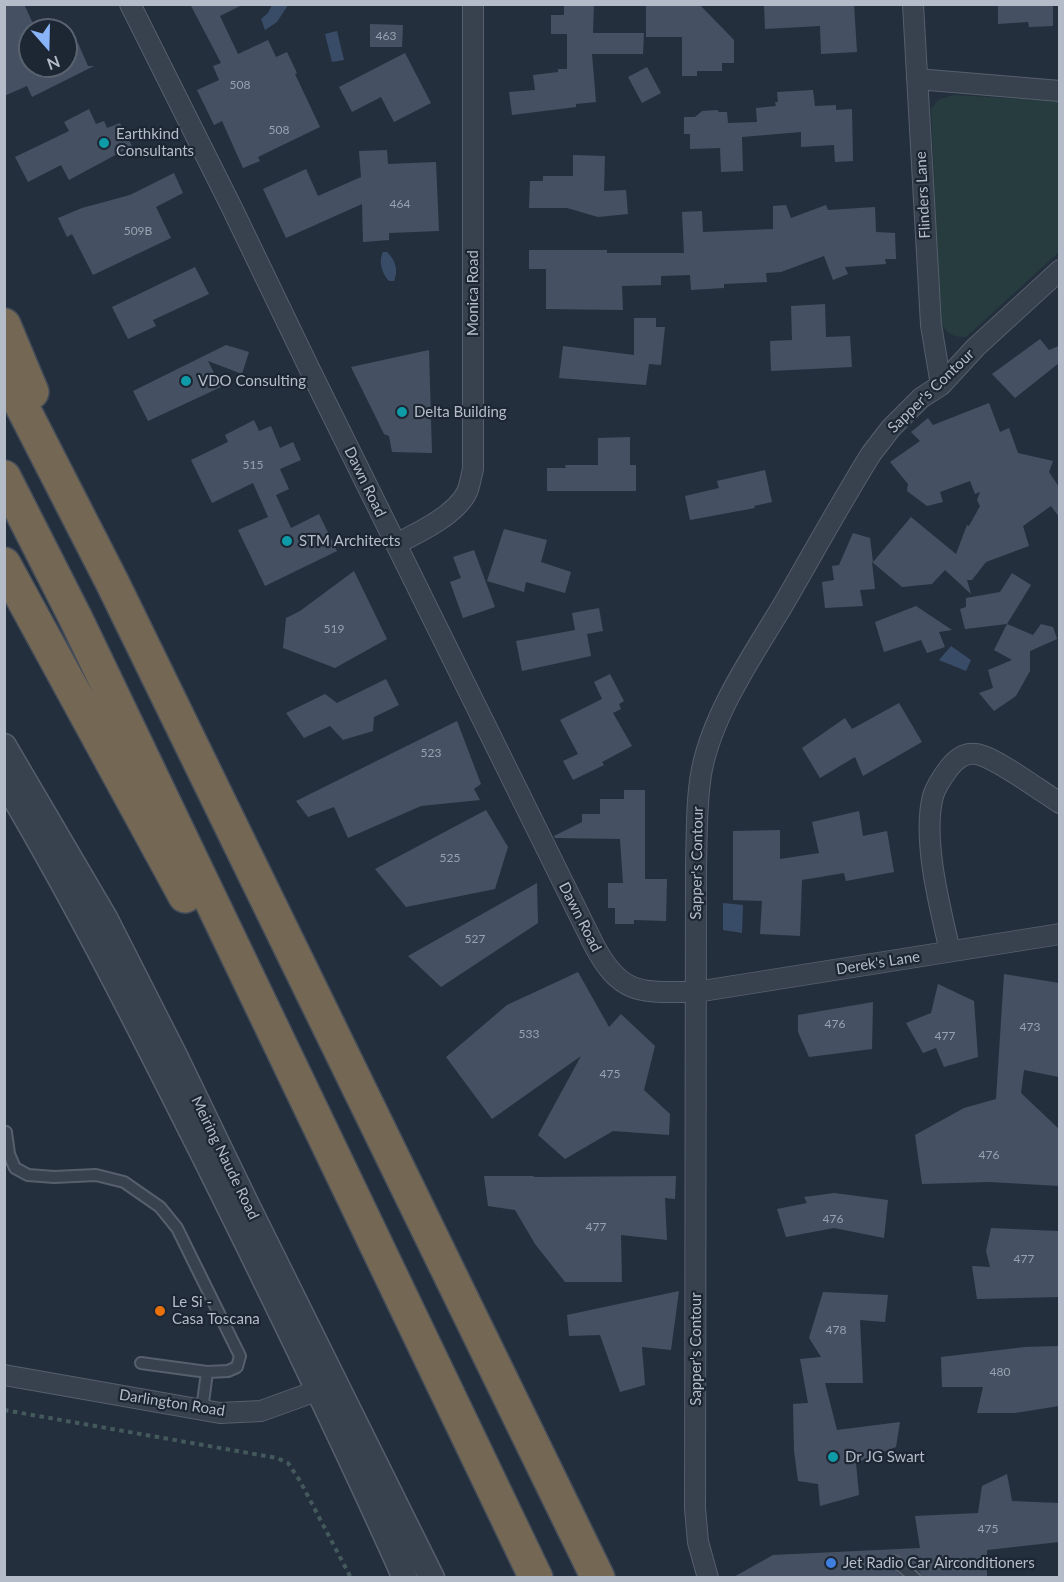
<!DOCTYPE html>
<style>
body{margin:0}
#map{position:relative;width:1064px;height:1582px;overflow:hidden;background:#242f3e;font-family:Lato,sans-serif}
canvas{display:block}
.frame{position:absolute;inset:0;border:6px solid #b4bcc9;pointer-events:none}
.north{position:absolute;left:18px;top:18px;width:60px;height:60px;box-sizing:border-box;background:#1d2633;border:2px solid #59626f;border-radius:50%;rotate:160deg;font-size:16px;font-weight:700;line-height:24px;text-align:center;color:#b4bcc9}
.north::after{content:'';display:block;margin:auto;width:21px;height:27px;background:#8ab4f8;clip-path:polygon(50% 0,100% 100%,50% 72%,0 100%)}
</style>
<div id="map">
<canvas width="1064" height="1582"></canvas>
<div class="frame"></div>
<div class="north">N</div>
</div>
<script>
const context = document.querySelector('canvas').getContext('2d');
context.lineJoin = 'round';
function fillPath(path, color) { context.fillStyle = color; context.fill(path, 'evenodd'); }
function stroke(path, color, width, dash) { context.strokeStyle = color; context.lineWidth = width; context.lineCap = dash ? 'butt' : 'round'; context.setLineDash(dash || []); context.stroke(path); }
function write(font, color, halo, rows, align = 'center') {
  context.font = font + ' Lato,sans-serif'; context.lineWidth = 4.5; context.setLineDash([]); context.textBaseline = 'middle'; context.strokeStyle = halo; context.fillStyle = color; for (const [text, x, y, turn = 0] of rows) {
    context.save(); context.translate(x, y); context.rotate((+turn || 0) * Math.PI / 180); context.textAlign = isNaN(turn) ? turn : align; if (halo) context.strokeText(text, 0, 0); context.fillText(text, 0, 0); context.restore();
  }
}
fillPath(new Path2D(`
 M953,95L1059,101V252L966,337C952,337 947,334 940,321L931,109L938,100Z`), '#263c3f');
fillPath(new Path2D(`
 M272,5H288L277,22L265,30L261,19L268,13Z
 M337,31L344,60L332,62L325,34Z
 M383,252H387C395,260 399,270 394,281H389C382,274 378,261 383,252Z
 M951,646L971,660L966,671L939,660Z
 M723,903L743,905L742,933L723,930Z`), '#394c67');
fillPath(new Path2D(`
 M4,4H24L36,30H30V66H66V49L78,43L88,66H94L32,97L27,86L4,96Z
 M190,4H244L220,16L238,54L268,40L276,57L287,52L297,73L295,74L320,127L258,157L260,161L243,168L222,121L214,125L197,90L219,80L213,66L221,63Z
 M564,4H594L593,33H644L643,54H592L596,102L576,104V107L512,115L509,92L535,90L533,75L558,72V69H567V34H551V15H564Z
 M699,4L734,40V63H722V71H697V76H682V37H646V6Z
 M764,4H854L857,52L821,54L820,26L765,29Z
 M998,4H1053V26L1029,27L1028,22L998,24Z
 M370,24L403,25L402,47H370Z
 M405,53L431,103L394,122L381,97L352,112L339,87Z
 M647,67L661,93L642,103L628,77Z
 M813,90L815,106L836,105V110L852,109L853,161L835,162L834,145L801,147V132L742,137L743,171L721,172L720,148L690,149V134H684V117H695L702,111L717,110L719,112H727L728,123L757,122L756,108L776,106L775,102H778L777,92Z
 M89,109L96,124L104,121L107,128L120,123L132,146L69,180L61,165L28,182L15,157L69,131L64,122Z
 M387,150L388,164L436,162L439,231L389,233V240L363,242L362,204L286,238L263,189L306,169L318,196L361,177L359,151Z
 M573,155L605,156L604,191L626,190L628,214L598,217L567,208H529L530,181H543V176H573Z
 M174,173L183,193L156,207L171,238L93,275L72,234L67,237L58,218L82,208L130,195Z
 M786,205L791,218L826,205L828,210L875,207L876,232L895,233L896,259H885L886,264L845,267L848,274L833,280L824,256L781,272L766,273L767,282L724,284V288L691,290L690,275L661,276V285L622,286L623,310L546,309V269H529V250H607V253H684L682,212L702,211L703,232L773,229V206Z
 M195,267L209,294L153,320L156,326L128,339L112,307Z
 M825,304L826,337L850,336L852,367L771,371L770,341L792,340L791,306Z
 M634,318H656V327H665L661,365L649,364L646,385L559,378L563,346L634,355Z
 M1040,339L1049,350L1059,346V363L1015,398L992,374Z
 M226,345L249,352L242,374L208,361L221,387L148,421L133,391Z
 M429,350L432,453L392,452L389,436L384,434L351,367Z
 M989,403L1000,432L1009,428L1018,453L1053,461L1049,472L1059,487V517L1051,506L1023,526L1029,546L986,562L972,580H967L971,594L945,570L932,584L902,587L872,562L875,589L860,590L863,606L825,608L822,582L834,580L832,566L839,565L853,533L870,538L873,562L911,517L956,554L967,525L969,526L980,506L977,500L980,492L975,494L970,481L940,492L943,502L927,506L907,491L908,484L890,462L920,441L911,432L928,418L933,425Z
 M254,420L259,431L271,426L280,448L293,442L301,460L280,469L289,489L276,495L291,528L319,514L337,551L265,586L238,530L268,517L253,483L212,503L191,460L228,442L225,435Z
 M630,437V465H636V491H547V468H566L565,465H598V438Z
 M765,470L772,502L754,506L755,508L690,520L685,496L719,488L717,481Z
 M504,529L547,540L541,562L571,572L565,593L526,582L524,592L487,581Z
 M474,550L495,607L463,618L450,582L461,578L453,557Z
 M354,571L387,639L335,668L283,648L286,618L300,611Z
 M1012,573L1031,585L1007,624L965,629L960,609L966,607V598L1000,592Z
 M916,606L952,630L939,632L945,647L927,653L921,640L884,652L875,622Z
 M599,608L603,631L587,634L591,656L522,671L516,641L575,630L572,613Z
 M1007,624L1033,635L1041,624L1053,627L1057,639L1030,651V671L1016,696L994,711L979,693L993,688L988,670L1012,660L994,650Z
 M610,674L624,701L619,704L621,709L613,713L632,746L602,762L604,765L573,780L563,761L578,754L560,720L602,699L594,682Z
 M386,679L399,705L374,717L373,731L343,740L330,726L304,738L286,713L325,694L337,703Z
 M899,703L922,742L863,776L855,757L820,778L802,748L845,718L852,729Z
 M457,721L481,784L474,789L480,800L421,806L348,838L334,807L308,817L296,801Z
 M624,790H645V879H667L666,921L634,920V924H615V908H608V883H623L620,839L555,838L554,836L582,822V814H600V799H624Z
 M486,810L508,847L495,889L406,907L375,869Z
 M859,811L863,836L887,831L894,872L846,881L844,873L802,880L800,936L760,934L762,901L733,900V831L780,830V859L819,853L812,822Z
 M537,883L538,923L441,987L408,956Z
 M578,972L609,1027L621,1014L655,1046L644,1090L670,1114L669,1135L613,1131L565,1159L538,1135L581,1056L492,1119L446,1057L507,1005Z
 M1004,974L1059,983V1077L1024,1070L1021,1093L1059,1129V1186L990,1182L922,1184L915,1135L964,1108L996,1099Z
 M938,984L974,1001L978,1057L944,1067L936,1048L923,1053L906,1023L931,1013Z
 M873,1002L872,1049L809,1057L798,1032V1015Z
 M484,1176H535L533,1177L676,1176L675,1199L665,1198L667,1240L621,1235L622,1282H565L535,1244L515,1210L488,1206Z
 M834,1193L888,1200L884,1238L834,1228L786,1237L777,1209L807,1203L804,1197Z
 M991,1228L1058,1231L1059,1297L977,1299L972,1266L990,1267L986,1251Z
 M679,1291L671,1350L642,1347L645,1385L620,1392L600,1335L569,1336L567,1315Z
 M823,1292L888,1295L885,1322L860,1320L863,1383H825L837,1430L900,1422L896,1447L856,1463L859,1495L820,1506L818,1484L798,1481L794,1451L793,1404L808,1403L800,1359L821,1357L809,1338Z
 M1059,1346V1406L1015,1413H977L983,1387H942L941,1357L1025,1347Z
 M1007,1474L1012,1501L1059,1503V1542L987,1550V1578H922L920,1572L896,1554L889,1557L888,1563L903,1578H732L773,1555L920,1548L915,1516L978,1513L982,1486Z`), '#455162');
const service = new Path2D(`
 M6,1132L9,1154L15,1168L28,1175L54,1177L96,1175L124,1182L160,1207L177,1228L240,1356L237,1367L228,1371L207,1372
 M141,1363L207,1372L202,1410
 M895,1561L915,1578`);
const minor = new Path2D(`
 M130,4L231,206L311,372L594,945C621,997 643,992 696,992L1060,934
 M913,4L931,325L941,385
 M917,79L1060,91
 M396,544C418,533 456,515 467,492C470,485 471,477 473,469V4
 M950,951C940,908 922,839 933,796C936,786 943,776 949,768C956,759 965,752 976,754C994,756 1042,792 1060,803
 M4,1375L220,1413L261,1411L330,1386
 M708,1578L698,1542L695,1508L696,865C697,833 696,800 702,769C714,711 753,655 783,605C812,555 840,504 871,454L891,428L921,398L941,385L976,347L1060,270`);
const tertiary = new Path2D(`
 M4,746L105,918L175,1056L246,1203L432,1578
 M4,780C76,901 139,1026 202,1152C272,1293 341,1434 405,1578`);
const motorway = new Path2D(`
 M4,325L32,392
 M4,371L112,582L598,1578
 M4,477L76,619L536,1578
 M4,564L185,896`);
stroke(service, '#565f6c', 14);
stroke(minor, '#565f6c', 22);
stroke(tertiary, '#565f6c', 27);
stroke(motorway, '#434c59', 36);
stroke(new Path2D(`
 M4,1410L277,1458L288,1463L300,1481L351,1578`), '#44595c', 4, [4.5, 4.5]);
stroke(service, '#38414e', 10);
stroke(minor, '#38414e', 20);
stroke(tertiary, '#38414e', 24);
stroke(motorway, '#746855', 33);
for (const [x, y, r, color] of [
 [104,143,6,"#0f9aa8"],
 [186,381,6,"#0f9aa8"],
 [402,412,6,"#0f9aa8"],
 [287,541,6,"#0f9aa8"],
 [160,1311,6,"#e8710a"],
 [833,1457,6,"#0f9aa8"],
 [831,1563,6,"#3f7fe0"]
]) { const dot = new Path2D(); dot.arc(x, y, r, 0, 2 * Math.PI); context.fillStyle = color; context.fill(dot); stroke(dot, '#1d2633', 2); }
write('12px', '#98a1af', null, [
 ["463",386,36],
 ["508",240,85],
 ["508",279,130],
 ["464",400,204],
 ["509B",138,231],
 ["515",253,465],
 ["519",334,629],
 ["523",431,753],
 ["525",450,858],
 ["527",475,939],
 ["476",835,1024],
 ["473",1030,1027],
 ["533",529,1034],
 ["477",945,1036],
 ["475",610,1074],
 ["476",989,1155],
 ["476",833,1219],
 ["477",596,1227],
 ["477",1024,1259],
 ["478",836,1330],
 ["480",1000,1372],
 ["475",988,1529]
]);
write('15px', '#b4bcc9', '#1d2633', [
 ["Earthkind",116,134],
 ["Consultants",116,151],
 ["VDO Consulting",198,381],
 ["Delta Building",414,412],
 ["STM Architects",299,541],
 ["Le Si -",172,1302],
 ["Casa Toscana",172,1319],
 ["Dr JG Swart",845,1457],
 ["Jet Radio Car Airconditioners",843,1563]
], 'left');
write('15px', '#b4bcc9', '#1d2633', [
 ["Flinders Lane",923,195,-93],
 ["Monica Road",473,293,-90],
 ["Sapper's Contour",931,391,-44],
 ["Dawn Road",365,482,64],
 ["Sapper's Contour",697,863,-89],
 ["Dawn Road",580,917,63],
 ["Derek's Lane",878,963,-9],
 ["Meiring Naude Road",225,1158,64],
 ["Sapper's Contour",696,1349,-90],
 ["Darlington Road",172,1403,9]
]);
</script>
